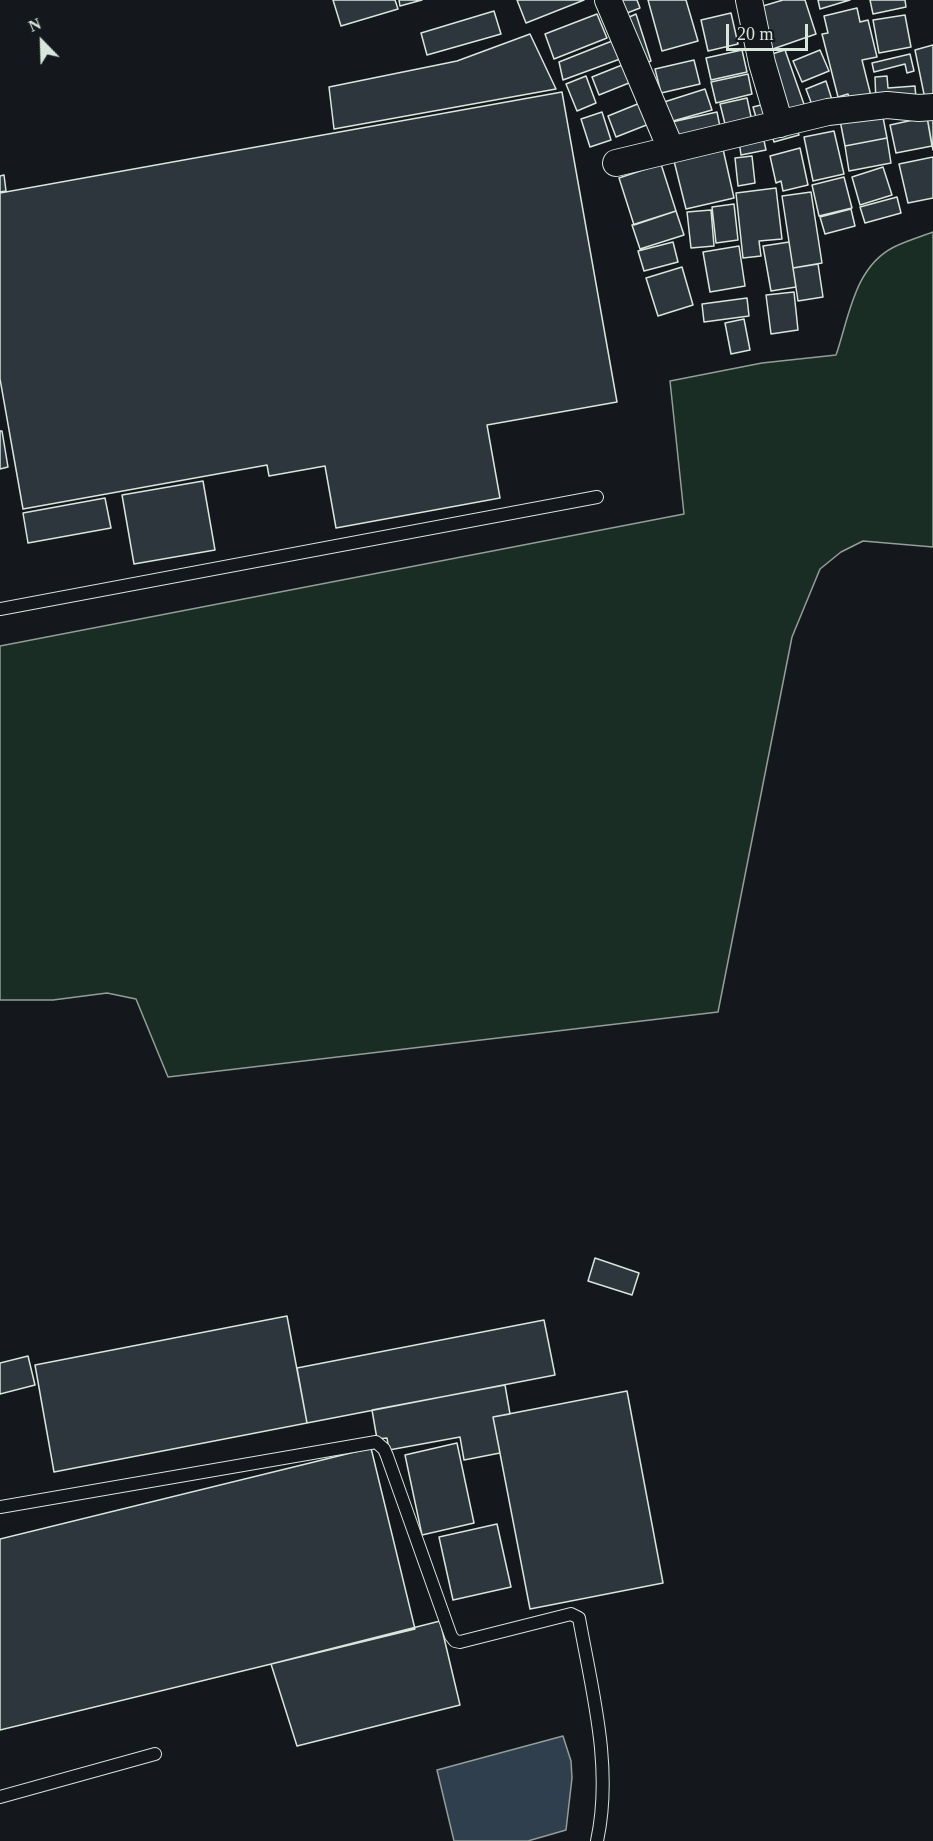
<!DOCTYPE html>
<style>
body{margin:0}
#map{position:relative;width:933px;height:1841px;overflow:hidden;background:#14181c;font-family:Georgia,serif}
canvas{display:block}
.north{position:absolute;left:12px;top:12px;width:60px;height:60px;-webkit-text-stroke:4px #14181c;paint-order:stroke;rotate:337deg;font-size:16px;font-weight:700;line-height:24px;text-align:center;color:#d8e6dc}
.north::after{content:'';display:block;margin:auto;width:21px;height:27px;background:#d8e6dc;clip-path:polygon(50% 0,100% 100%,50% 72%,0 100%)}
.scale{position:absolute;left:726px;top:24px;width:82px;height:27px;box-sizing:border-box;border:3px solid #d8e6dc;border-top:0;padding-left:8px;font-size:18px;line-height:21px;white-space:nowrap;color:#d8e6dc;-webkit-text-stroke:4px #14181c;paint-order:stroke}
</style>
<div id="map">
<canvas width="933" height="1841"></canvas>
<div class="north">N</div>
<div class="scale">20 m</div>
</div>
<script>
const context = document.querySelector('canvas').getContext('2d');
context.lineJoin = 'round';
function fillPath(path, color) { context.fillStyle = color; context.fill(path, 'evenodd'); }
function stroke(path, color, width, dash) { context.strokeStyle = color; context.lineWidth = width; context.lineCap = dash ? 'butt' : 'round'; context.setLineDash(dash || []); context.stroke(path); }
const green = new Path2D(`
 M933,232V547L863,541L841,552L820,569L792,637L718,1012L168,1077L136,999L107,993L53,1000H0V646L684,514L670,381L762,363L836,355C849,318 854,267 894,247C906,241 920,237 933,232Z`);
fillPath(green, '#1a2d24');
stroke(green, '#939e99', 1.5);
const water = new Path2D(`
 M563,1736L571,1761L572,1778L566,1830L528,1841H454L437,1770Z`);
fillPath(water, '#2f3f4d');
stroke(water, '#939e99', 1.5);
const building = new Path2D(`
 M333,0H395L398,9L341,26Z
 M399,0H422L400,6Z
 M517,0H584L526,23Z
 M616,0H637L640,8L622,15Z
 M648,0H686L698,41L662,51Z
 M783,0H805L816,34L770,50L756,8Z
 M818,0H850L820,9Z
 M870,0H905L906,7L873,14Z
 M857,8L860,22L868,20L877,57L862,60L871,96L850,101L848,94L838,97L822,34L828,33L824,16Z
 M494,11L501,34L427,55L421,33Z
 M731,13L738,44L708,51L701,20Z
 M597,14L607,38L554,59L545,34Z
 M636,14L651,61L641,65L625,19Z
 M905,15L911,47L879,53L873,20Z
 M530,34L556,89L334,129L329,87L457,61Z
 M612,41L620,59L563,80L559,62Z
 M933,45V103L926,104L915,50Z
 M742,50L747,72L711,80L706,58Z
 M785,50L806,110L784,119L762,57Z
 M820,50L829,71L802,82L793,61Z
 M910,54L914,71L907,73L905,64L874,72L872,63Z
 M694,60L700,84L661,93L655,69Z
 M627,63L634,81L599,95L592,77Z
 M748,74L752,94L716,103L711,82Z
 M586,76L596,103L577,111L566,84Z
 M887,76L888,88L915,86L916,99L876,103L875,77Z
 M826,81L833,103L814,110L806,89Z
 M705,89L712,110L666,123L661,103Z
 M562,92L617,402L487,425L500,498L336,528L325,466L269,476L267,465L23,509L0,379V193Z
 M747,98L753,126L727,132L720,104Z
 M640,103L649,124L616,137L608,116Z
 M769,103L773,121L758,124L753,107Z
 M881,107L887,138L845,146L839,115Z
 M602,112L611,140L590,147L581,119Z
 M717,112L721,132L677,142L672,122Z
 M933,116V150L927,117Z
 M927,117L932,146L896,153L890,125Z
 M796,125L799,135L774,142L771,132Z
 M834,131L844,174L813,181L804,137Z
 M763,136L766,150L741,155L739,141Z
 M887,138L891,163L849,171L845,146Z
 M800,148L808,185L783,191L781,181L776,183L770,156Z
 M723,149L734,198L686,209L674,161Z
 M752,156L755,183L738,186L735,158Z
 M933,157V198L908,203L899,164Z
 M661,164L676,211L634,225L619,178Z
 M883,167L892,195L860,205L852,177Z
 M4,175L6,191L0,192V176Z
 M844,177L852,208L819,216L812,185Z
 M776,188L782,239L759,241L761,256L743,258L736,193Z
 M811,192L822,263L793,268L782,196Z
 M897,197L901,213L865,223L860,207Z
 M734,204L738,240L716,243L712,207Z
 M851,209L855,226L825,234L820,217Z
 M711,210L714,246L691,248L687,212Z
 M676,211L684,235L640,249L632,225Z
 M673,242L678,262L644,271L638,251Z
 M789,242L796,287L771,291L763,246Z
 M739,246L745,286L710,292L703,252Z
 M818,264L823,297L798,301L793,268Z
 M682,267L693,305L658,316L646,278Z
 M794,292L798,330L771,334L766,295Z
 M747,298L749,316L704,322L702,304Z
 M744,319L750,350L731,354L725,323Z
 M0,431H2L8,467L0,469Z
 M203,481L215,550L134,564L122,495Z
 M105,498L111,528L28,543L23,513Z
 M595,1258L639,1273L632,1295L588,1281Z
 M287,1316L307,1423L54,1472L35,1365Z
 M544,1320L555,1375L307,1423L297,1368Z
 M28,1356L35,1385L0,1394V1363Z
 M505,1385L510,1414L493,1417L500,1453L464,1460L460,1437L389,1450L387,1438L377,1439L372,1410Z
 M627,1391L663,1583L530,1609L493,1417Z
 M457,1443L474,1523L422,1535L405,1455Z
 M371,1448L415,1629L0,1730V1539Z
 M497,1524L511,1587L453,1600L439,1537Z
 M440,1621L460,1705L297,1746L271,1664Z`);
fillPath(building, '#2c363c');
stroke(building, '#d8e6dc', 1.5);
const lane = new Path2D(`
 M0,609L597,497
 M0,1507L376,1442L384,1449L387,1456L451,1636L455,1641L460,1642L571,1614L579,1618C592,1691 613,1767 597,1841
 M0,1797L155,1754`);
const street = new Path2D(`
 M608,0L671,149
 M749,0L762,63L780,124
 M616,163L828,112L887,105L919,108L933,107`);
stroke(lane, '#d8e6dc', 14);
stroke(street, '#d8e6dc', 28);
stroke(lane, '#14181c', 12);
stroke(street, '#14181c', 26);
</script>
